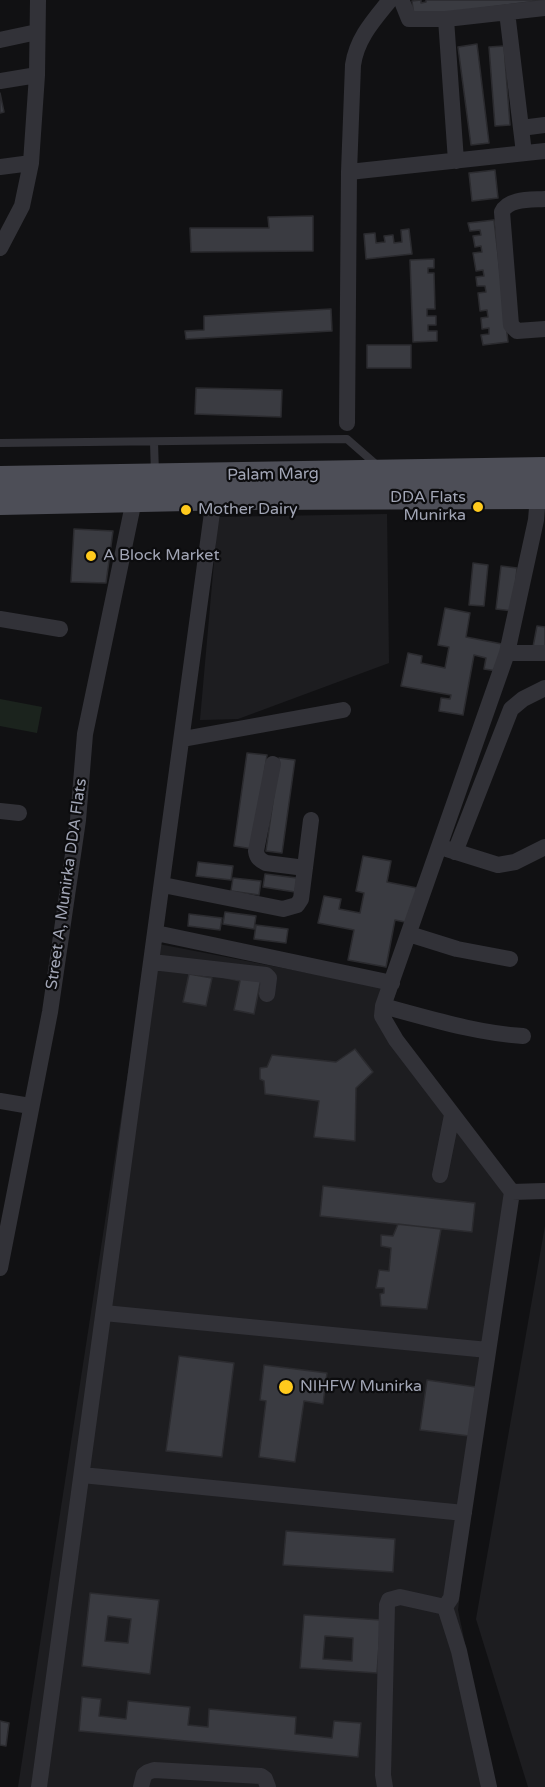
<!DOCTYPE html>
<style>
body{margin:0}
canvas{display:block;background:#111113}
</style>
<canvas width="545" height="1787"></canvas>
<script>
const context = document.querySelector('canvas').getContext('2d');
context.lineJoin = 'round';
function fillPath(path, color) { context.fillStyle = color; context.fill(path, 'evenodd'); }
function stroke(path, color, width, dash) { context.strokeStyle = color; context.lineWidth = width; context.lineCap = dash ? 'butt' : 'round'; context.setLineDash(dash || []); context.stroke(path); }
function write(font, color, halo, rows, align = 'center') {
  context.font = font + ' "Varela Round",sans-serif'; context.lineWidth = 4.5; context.setLineDash([]); context.textBaseline = 'middle'; context.strokeStyle = halo; context.fillStyle = color; for (const [text, x, y, turn = 0] of rows) {
    context.save(); context.translate(x, y); context.rotate((+turn || 0) * Math.PI / 180); context.textAlign = isNaN(turn) ? turn : align; if (halo) context.strokeText(text, 0, 0); context.fillText(text, 0, 0); context.restore();
  }
}
fillPath(new Path2D(`
 M387,514L389,663L238,719L200,720L218,517Z
 M148,942L397,990L387,1017L511,1182L458,1610L495,1787H18Z
 M545,1226V1787H528L476,1619Z`), '#1d1d20');
fillPath(new Path2D(`
 M0,699L42,707L37,733L0,726Z`), '#1b231d');
const building = new Path2D(`
 M421,0V3L426,2V0H545L414,17L412,1Z
 M477,44L489,143L471,145L458,47Z
 M504,46L510,125L495,126L489,47Z
 M0,93L4,112L0,113Z
 M495,170L498,198L472,201L469,173Z
 M313,216V251L191,252L190,228H269L268,217Z
 M494,220L508,342L483,345L481,335L489,334V328L482,329L481,318L488,317L487,310L480,311L478,293L486,292L485,286H477L476,277L484,276L483,270L476,271L473,253L482,252L481,246L475,247L473,236L481,235L480,230L470,231L468,223Z
 M409,229L412,254L366,259L364,234L375,233L376,243L385,242L384,236L393,235L394,243L402,242L401,230Z
 M434,259V268H428V273H434L435,309H427V316H436V325H428V331H437V341L413,342L410,260Z
 M331,309L332,331L186,339L185,331L204,330V316Z
 M367,345H411V368H367Z
 M196,388L282,390L281,417L195,414Z
 M74,529L113,531L106,583L71,582Z
 M473,563L488,565L484,606L469,605Z
 M501,566L517,568L513,611L496,609Z
 M445,608L470,613L466,637L502,644L497,671L484,669L486,658L474,655L463,715L439,711L441,698L450,699L451,695L401,686L408,653L422,656L421,663L445,668L449,647L438,645Z
 M537,626L545,627V650L533,647Z
 M247,753L267,755L253,849L234,846Z
 M279,758L295,760L282,853L266,851Z
 M363,856L391,861L387,882L417,888L410,923L395,920L386,967L348,960L354,930L318,923L324,896L341,899L339,909L360,913L364,893L356,891Z
 M198,862L233,866L231,880L196,876Z
 M265,874L297,878L295,892L263,887Z
 M233,878L261,881L259,895L231,891Z
 M225,912L256,916L254,929L223,924Z
 M189,914L222,918L220,930L188,926Z
 M256,925L288,929L286,943L254,939Z
 M189,974L212,978L206,1006L183,1002Z
 M222,977L261,979L254,1014L234,1010L240,981Z
 M355,1049L373,1072L356,1088L355,1141L314,1137L319,1101L265,1094L264,1081L260,1079V1068L267,1067L272,1055L336,1062Z
 M323,1186L475,1203L472,1232L320,1216Z
 M398,1224L441,1229L427,1309L381,1306L380,1294L384,1293V1288H376L379,1270L389,1271L391,1248L381,1246V1235L393,1236Z
 M179,1356L234,1363L222,1457L166,1451Z
 M264,1365L327,1373L323,1404L304,1401L295,1462L259,1457L266,1401L260,1400Z
 M427,1380L476,1387L469,1436L420,1430Z
 M286,1531L395,1539L393,1572L283,1565Z
 M90,1593L159,1600L150,1674L82,1666ZM108,1616L131,1619L128,1643L105,1641Z
 M304,1615L381,1620L377,1673L300,1668ZM325,1636L353,1638L352,1661L323,1659Z
 M82,1697L101,1699L99,1716L126,1719L128,1701L190,1707L188,1725L208,1727L209,1709L296,1717L295,1734L332,1738L334,1721L361,1723L358,1757L79,1731Z
 M0,1721L9,1723L6,1746L0,1745Z`);
fillPath(building, '#3a3b41');
stroke(building, '#2b2b2f', 1.5);
stroke(new Path2D(`
 M154,442L155,474
 M0,443L347,439L379,467`), '#323238', 8);
stroke(new Path2D(`
 M403,4L409,19H446L545,8
 M507,12L524,153
 M446,19L456,161
 M0,40L37,32
 M0,81L37,75
 M521,128L545,125
 M0,167L31,163
 M349,172L545,151
 M545,199C532,200 508,198 502,212L511,325L517,331L545,329
 M0,248L22,206L31,163L37,75L38,0
 M347,423L349,172L353,65C357,38 374,20 390,0
 M0,619L60,629
 M507,653H545
 M183,739L343,710
 M273,764L256,851C257,858 260,860 266,863L305,868
 M0,811L19,813
 M447,849L498,865L515,862L545,847
 M455,852L511,709L523,699L545,688
 M163,885L283,909L297,905L301,899L311,820
 M156,933L392,983
 M409,934L457,949L510,959
 M152,962L266,975L269,978L267,994
 M383,1006C429,1018 475,1033 523,1036
 M0,1101L30,1106
 M440,1175L452,1115
 M512,1192L545,1191
 M0,1268L50,1012L78,820L85,734L134,500
 M104,1313L488,1350
 M82,1475L464,1513
 M39,1787L214,498
 M141,1787L144,1775L148,1772L154,1770L261,1776L265,1779L268,1787
 M385,1787L383,1775L387,1605L389,1600L400,1597L445,1607
 M489,1787L459,1651L445,1607L451,1598L512,1192L396,1040L382,1016L383,1006L507,653L536,520L538,496`), '#323238', 16);
stroke(new Path2D(`
 M0,479L545,470
 M0,502L235,497L545,496`), '#4d4e57', 26);
for (const [x, y, r, color] of [
 [478,507,6,"#ffca1d"],
 [186,510,6,"#ffca1d"],
 [91,556,6,"#ffca1d"],
 [286,1387,8,"#ffca1d"]
]) { const dot = new Path2D(); dot.arc(x, y, r, 0, 2 * Math.PI); context.fillStyle = color; context.fill(dot); stroke(dot, '#0c0c0e', 2); }
write('16px', '#a1a5b5', '#0c0c0e', [
 ["Palam Marg",273,475,-1],
 ["Street A, Munirka DDA Flats",67,884,-82]
]);
write('16px', '#a1a5b5', '#0c0c0e', [
 ["DDA Flats",466,498,"right"],
 ["Munirka",466,516,"right"],
 ["Mother Dairy",198,510],
 ["A Block Market",103,556],
 ["NIHFW Munirka",300,1387]
], 'left');
</script>
